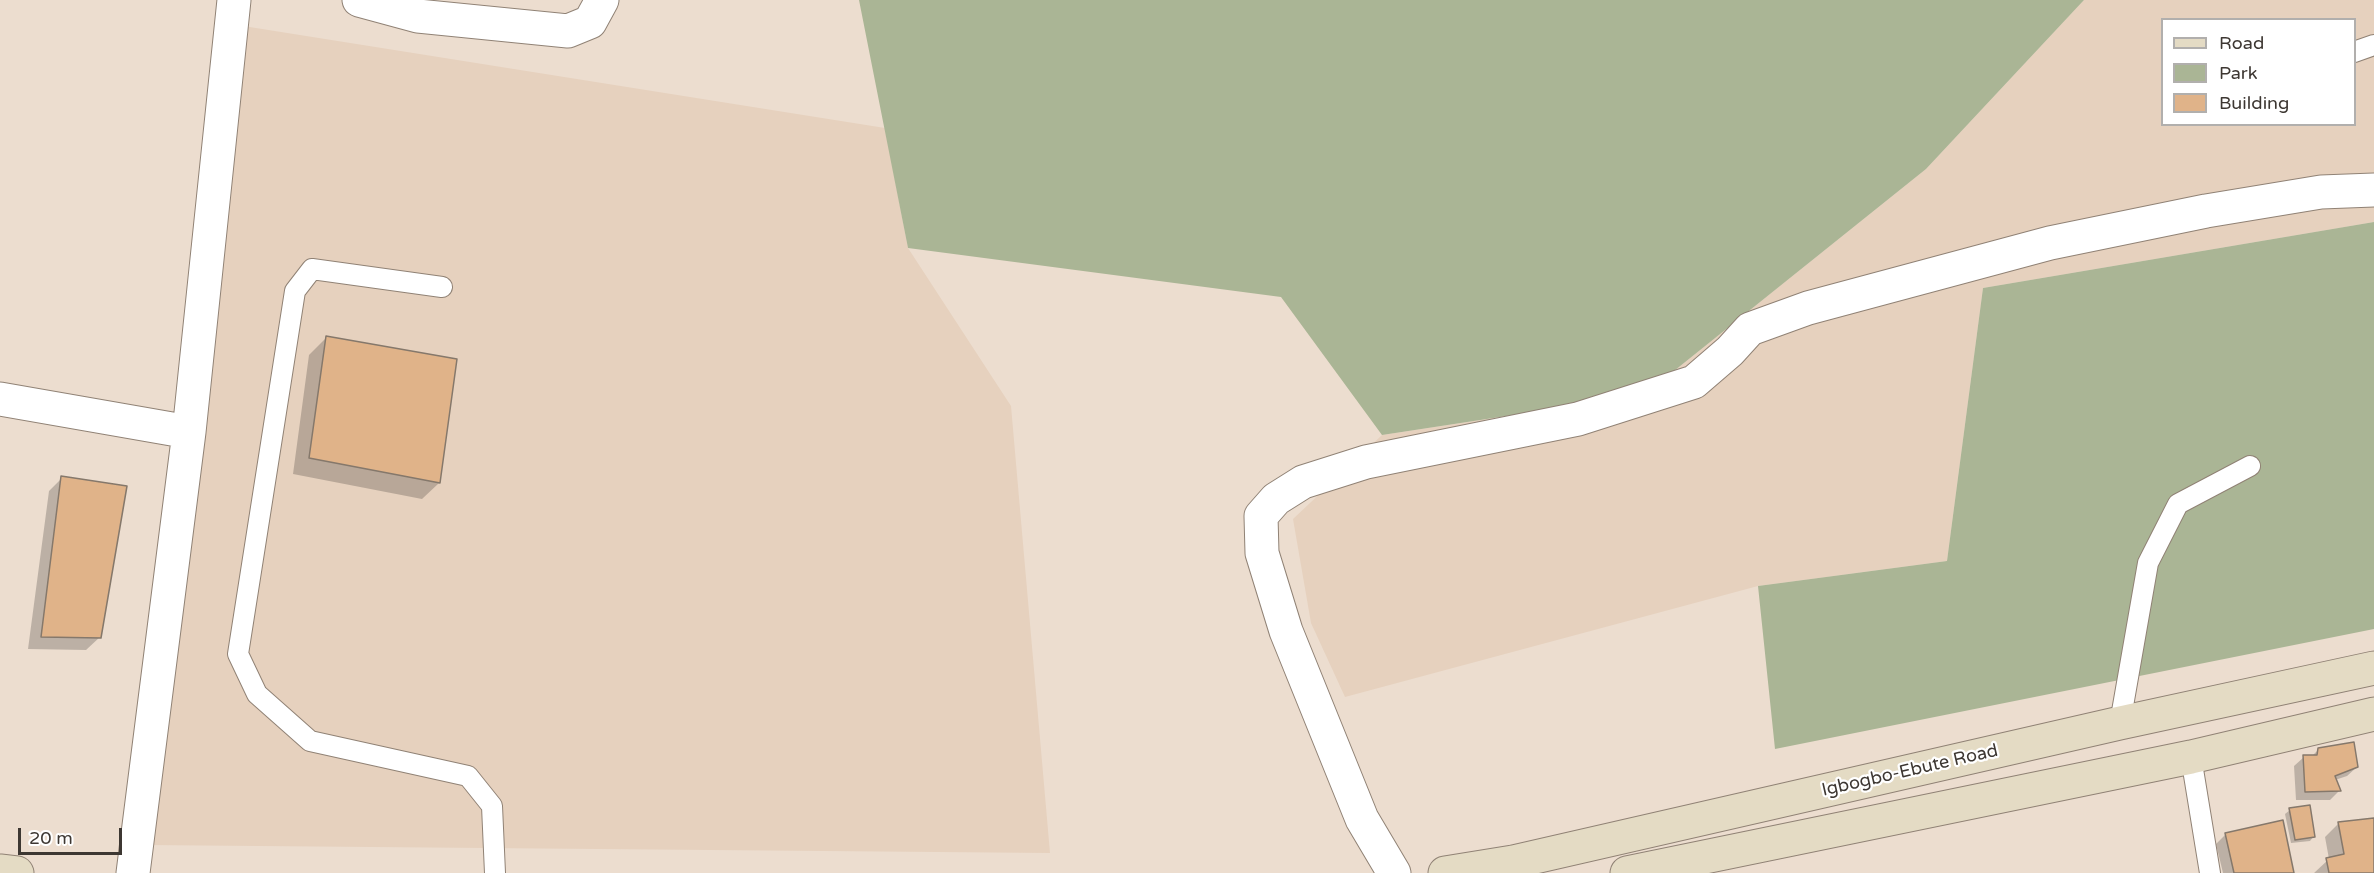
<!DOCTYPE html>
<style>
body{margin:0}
#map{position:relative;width:2374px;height:873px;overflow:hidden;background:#ecddcf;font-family:"Varela Round",sans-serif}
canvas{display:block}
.legend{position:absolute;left:2161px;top:18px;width:195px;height:108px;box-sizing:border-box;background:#fff;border:2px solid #b1afad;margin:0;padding:8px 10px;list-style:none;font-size:18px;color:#3d3732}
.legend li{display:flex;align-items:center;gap:12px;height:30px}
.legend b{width:30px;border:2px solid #b1afad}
.scale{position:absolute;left:18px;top:828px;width:104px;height:27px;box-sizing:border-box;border:3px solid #3d3732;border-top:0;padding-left:8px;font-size:18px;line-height:21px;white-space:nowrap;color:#3d3732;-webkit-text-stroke:4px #fff;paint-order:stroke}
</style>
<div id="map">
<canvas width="2374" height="873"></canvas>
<ul class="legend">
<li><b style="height:8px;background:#e4dbc4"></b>Road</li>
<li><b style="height:16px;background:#aab595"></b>Park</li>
<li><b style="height:16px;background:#e0b389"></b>Building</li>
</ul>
<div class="scale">20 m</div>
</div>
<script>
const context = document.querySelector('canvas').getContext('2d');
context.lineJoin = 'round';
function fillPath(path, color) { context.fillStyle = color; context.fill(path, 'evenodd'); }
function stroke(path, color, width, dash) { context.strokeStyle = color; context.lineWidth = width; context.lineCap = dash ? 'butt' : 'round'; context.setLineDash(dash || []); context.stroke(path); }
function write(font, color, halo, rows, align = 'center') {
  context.font = font + ' "Varela Round",sans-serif'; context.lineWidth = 4.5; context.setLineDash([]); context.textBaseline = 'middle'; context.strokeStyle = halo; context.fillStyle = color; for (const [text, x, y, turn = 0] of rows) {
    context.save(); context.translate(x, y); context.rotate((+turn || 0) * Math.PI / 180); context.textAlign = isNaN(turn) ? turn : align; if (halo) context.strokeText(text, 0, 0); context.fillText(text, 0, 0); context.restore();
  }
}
fillPath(new Path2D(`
 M2084,0H2374V222L1983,288L1947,561L1758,586L1345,697L1311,623L1293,519L1382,435L1644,395L1926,169ZM2162,20H2354V124H2162Z
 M237,25L885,128L908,248L1011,406L1050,853L146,845Z`), '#e6d1be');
fillPath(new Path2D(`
 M859,0H2084L1926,169L1644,395L1382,435L1281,297L908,248Z
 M2374,222V629L1775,749L1758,586L1947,561L1983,288Z`), '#aab595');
fillPath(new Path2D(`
 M326,338L439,483L422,499L293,474L309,355Z
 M62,478L100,637L86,650L28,649L49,491Z
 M2319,749L2357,767L2347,776L2335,780L2339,791L2330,800H2296L2294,766L2304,757L2312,756Z
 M2290,810L2314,836L2310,841L2291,843L2285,814Z
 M2374,820V873H2314L2329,859L2325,837L2338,824Z
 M2225,835L2292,873H2223L2216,844Z`), '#0003');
const building = new Path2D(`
 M326,336L457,359L440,483L309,458Z
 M61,476L127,486L101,638L41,637Z
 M2354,742L2358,767L2335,776L2341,791L2305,792L2303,755H2317L2318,748Z
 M2310,805L2315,837L2295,840L2289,808Z
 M2374,818V873H2329L2326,858L2344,854L2338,822Z
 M2283,820L2294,873H2234L2225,833Z`);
fillPath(building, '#e0b389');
stroke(building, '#85786b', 1.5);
const lane = new Path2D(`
 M2354,52L2374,45
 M442,287L312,269L295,291L238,654L257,694L310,741L468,776L492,806L495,873
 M2120,723L2148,563L2178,504L2250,466
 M2191,757L2210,873`);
const street = new Path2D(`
 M359,0L418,16L568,31L590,22L602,0
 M0,399L189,432
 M133,873L189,432L234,0
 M1394,873L1362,819L1286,631L1262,553L1261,516L1276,499L1303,482L1366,462L1578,419L1694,382L1730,351L1750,329L1808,308L2050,243L2206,211L2321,192L2374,190`);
const secondary = new Path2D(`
 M0,871L17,873
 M1445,873L1513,862L2120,723L2374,668
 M1627,873L2191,757L2374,714`);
stroke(lane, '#908275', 22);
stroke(street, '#908275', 35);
stroke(secondary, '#908275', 35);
stroke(lane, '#fff', 20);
stroke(street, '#fff', 33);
stroke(secondary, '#e4dbc4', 33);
write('18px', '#3d3732', '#fff', [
 ["Igbogbo-Ebute Road",1910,771,-13]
]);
</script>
